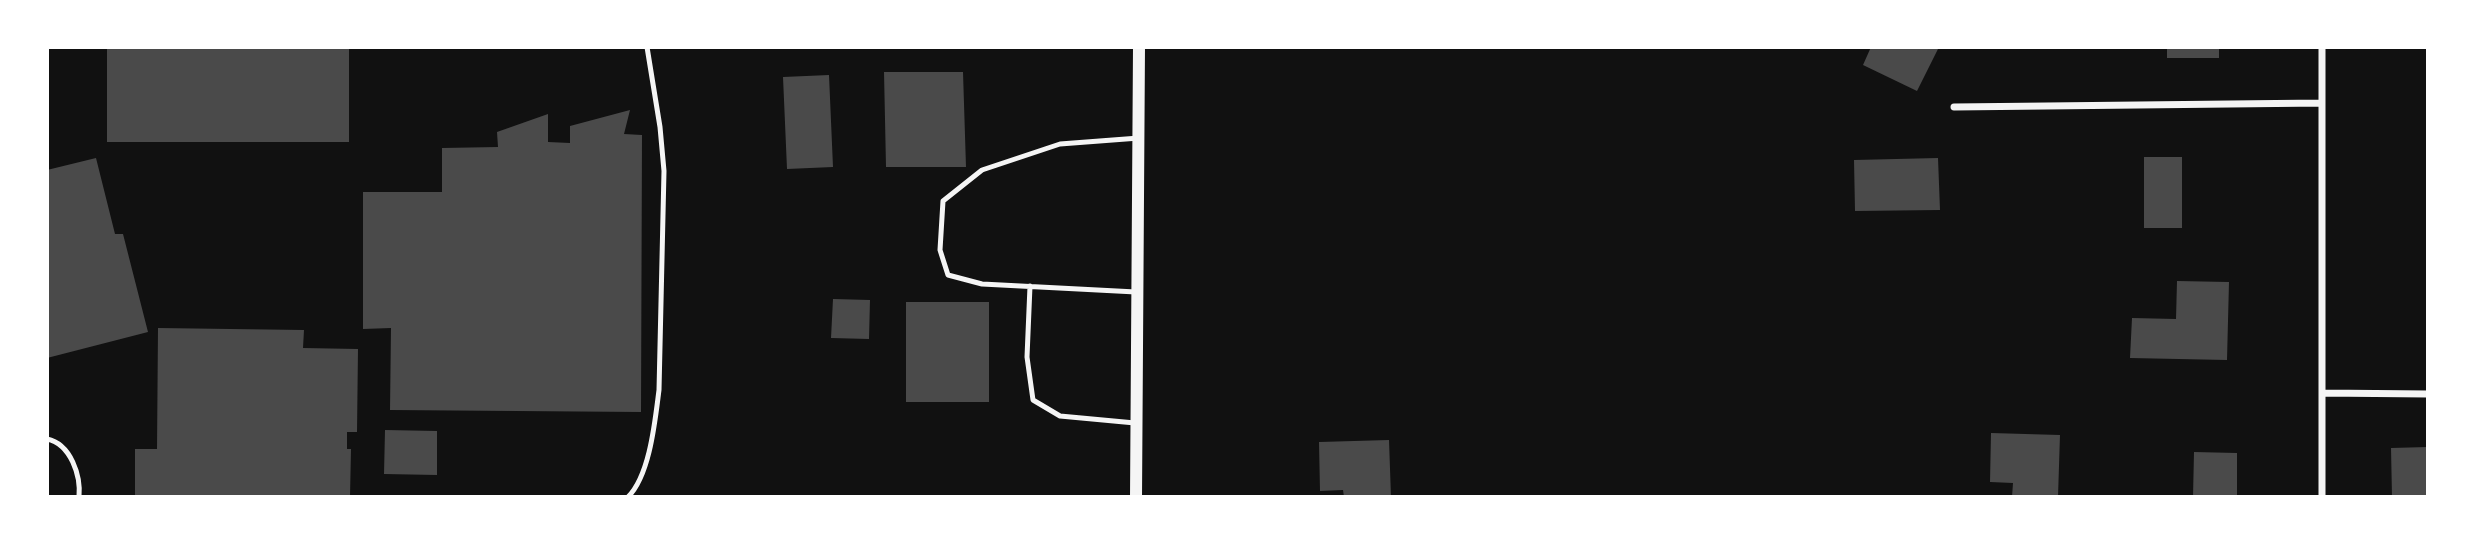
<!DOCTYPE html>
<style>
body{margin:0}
#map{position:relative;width:2475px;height:544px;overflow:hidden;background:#111;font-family:"DM Sans",sans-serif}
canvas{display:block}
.frame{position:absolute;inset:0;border:49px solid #fff;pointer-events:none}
</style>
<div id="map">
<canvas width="2475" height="544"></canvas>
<div class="frame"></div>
</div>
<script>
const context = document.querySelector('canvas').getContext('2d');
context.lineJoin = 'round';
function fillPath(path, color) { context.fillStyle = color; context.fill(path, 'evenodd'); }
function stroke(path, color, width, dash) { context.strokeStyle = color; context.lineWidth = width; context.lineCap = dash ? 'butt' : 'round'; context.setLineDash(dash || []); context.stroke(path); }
fillPath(new Path2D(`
 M107,47H349V142H107Z
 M1871,47H1939L1917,91L1863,65Z
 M2167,47H2219V58H2167Z
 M884,72H963L966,167H886Z
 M829,75L833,167L787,169L783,77Z
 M630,110L624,134L642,135L641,412L390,410L391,328L363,329V192H442V148L498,147L497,132L548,114V142L570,143V126Z
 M2144,157H2182V228H2144Z
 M96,158L115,234H123L148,332L47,358V170Z
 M1938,158L1940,210L1855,211L1854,160Z
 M2177,281L2229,282L2227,360L2130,358L2132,318L2176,319Z
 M833,299L870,300L869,339L831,338Z
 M906,302H989V402H906Z
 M158,328L304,330L303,348L358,349L357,432H347V449H351L350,497H135V449H157Z
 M385,430L437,431V475L384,474Z
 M1991,433L2060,435L2058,497H2012L2013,483L1990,482Z
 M1389,440L1391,497H1344L1343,490L1320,491L1319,442Z
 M2428,447V497H2392L2391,448Z
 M2194,452L2237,453V497H2193Z`), '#4a4a4a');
stroke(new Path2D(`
 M1030,286L1027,357L1033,400L1060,416L1135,423
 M1136,292L982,284L948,275L940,250L943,201L982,170L1060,144L1139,138
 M47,439C71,444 81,476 79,497
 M628,497C650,475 655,421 659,390L664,171L660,127L647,47`), '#f5f5f5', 5);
stroke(new Path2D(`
 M2322,47V497
 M1954,107L2322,103
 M2322,393L2428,394`), '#f5f5f5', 7);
stroke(new Path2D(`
 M1136,497L1139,47`), '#f5f5f5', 12);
</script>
